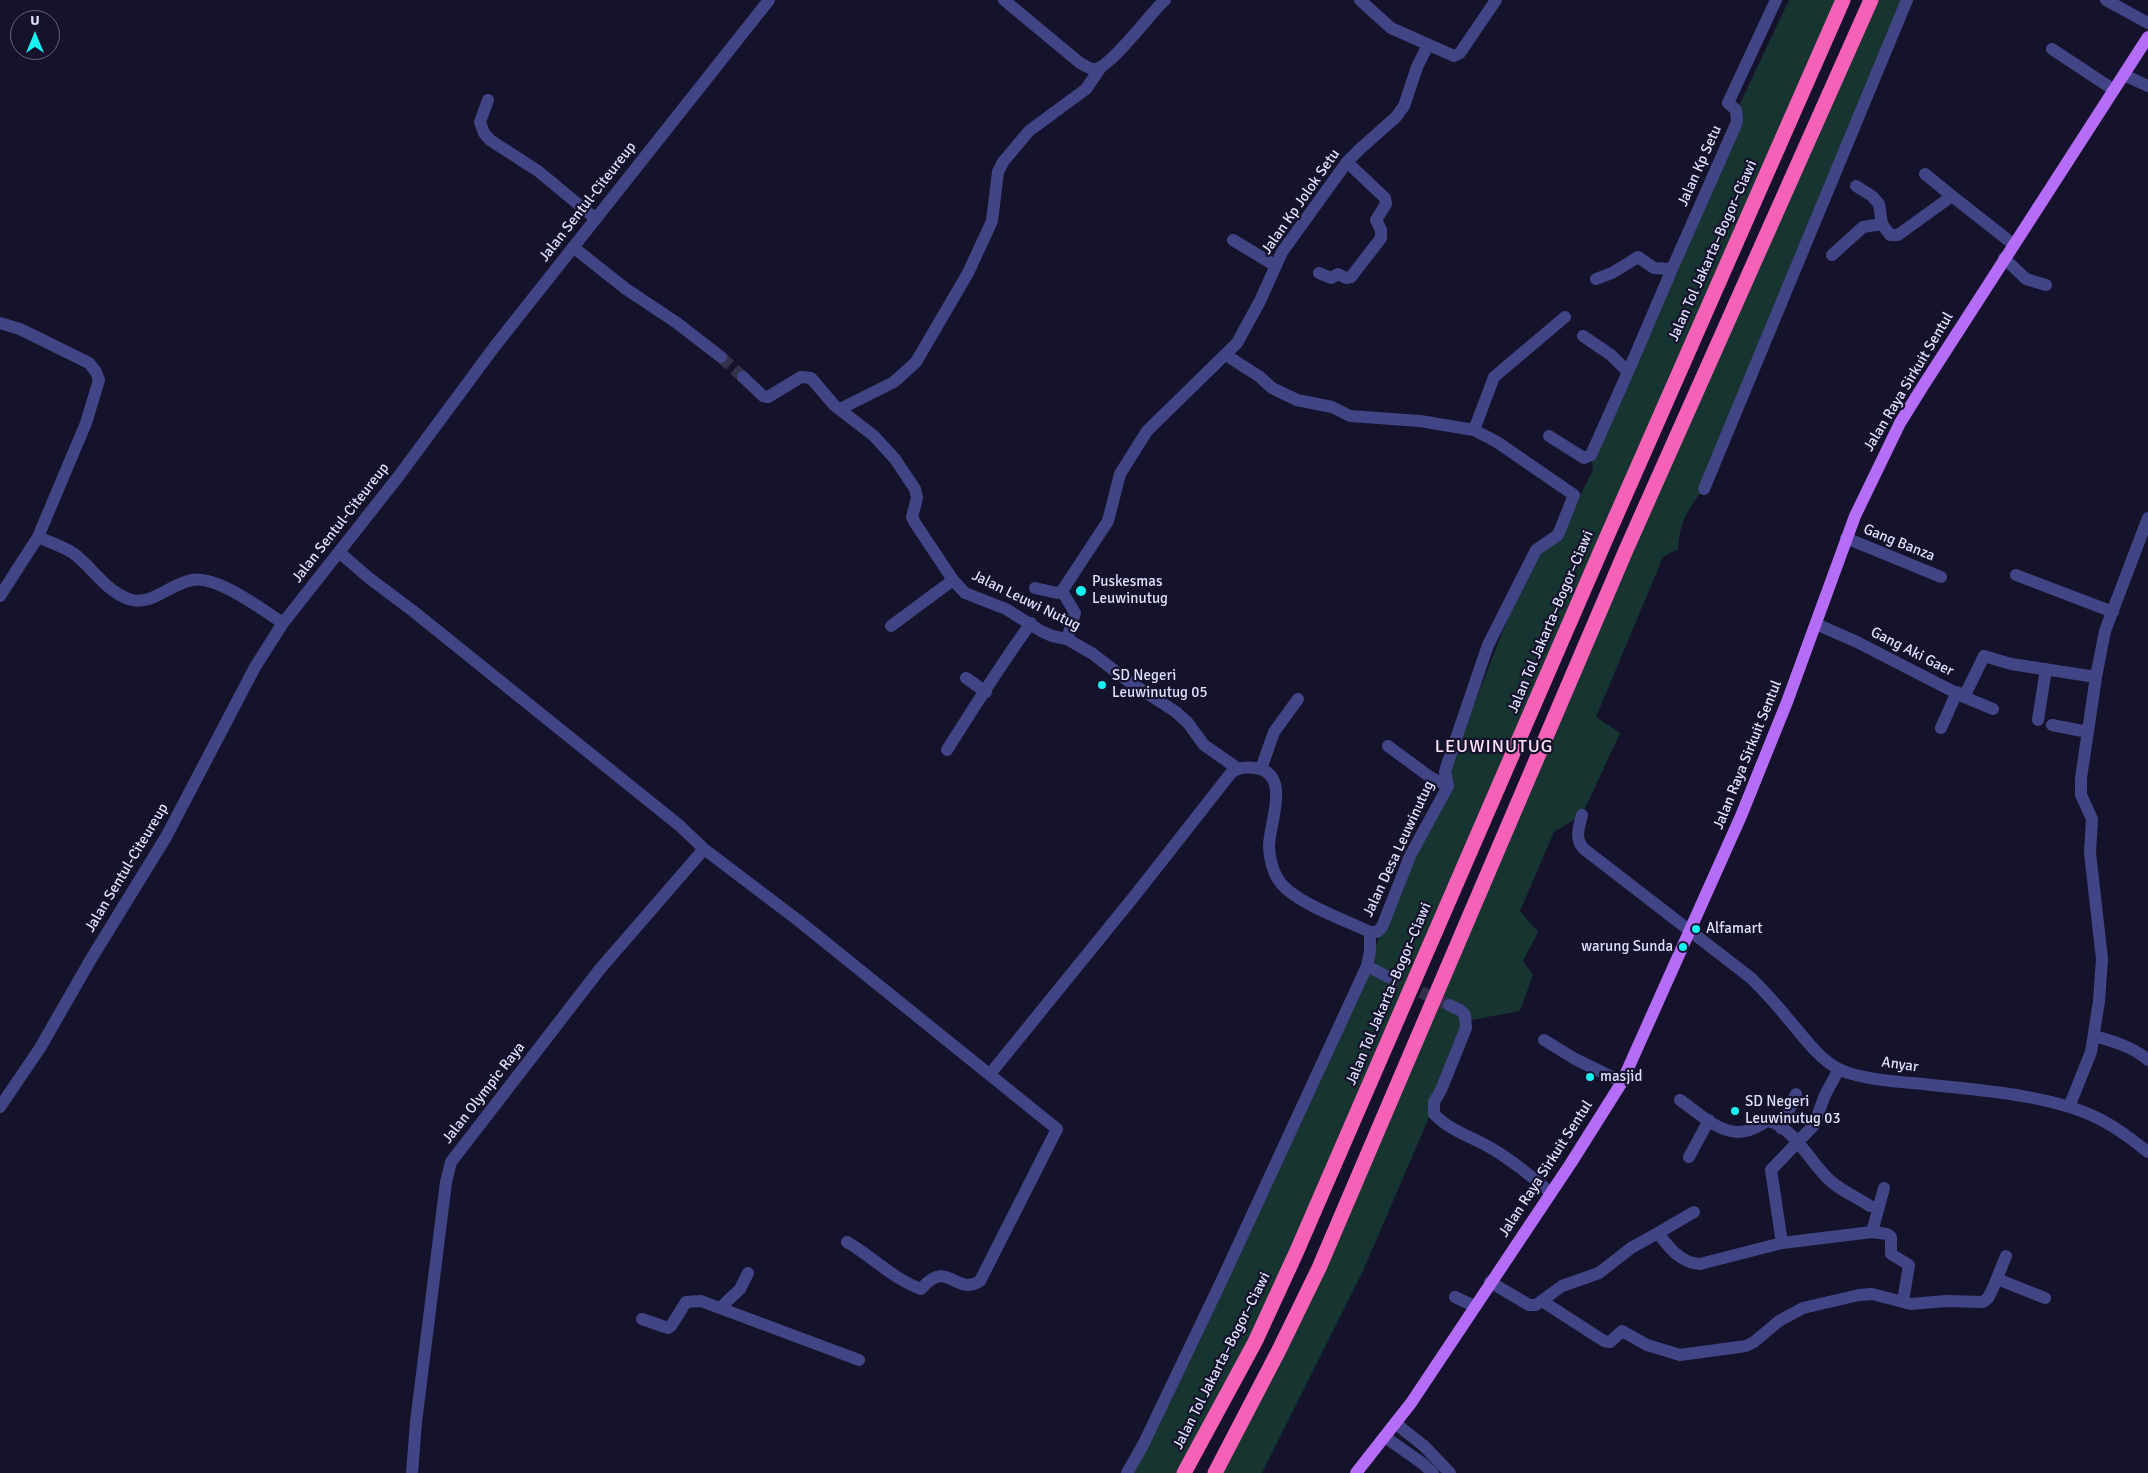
<!DOCTYPE html>
<meta charset="utf-8">
<style>
body{margin:0}
#map{position:relative;width:2148px;height:1473px;overflow:hidden;background:#15132b;font-family:Signika,sans-serif}
canvas{display:block}
.north{position:absolute;left:10px;top:10px;width:50px;height:50px;box-sizing:border-box;background:#15132b;border:1px solid #66647f;border-radius:50%;rotate:0deg;font-size:14px;font-weight:700;line-height:20px;text-align:center;color:#dfdefd}
.north::after{content:'';display:block;margin:auto;width:18px;height:22px;background:#17f1f1;clip-path:polygon(50% 0,100% 100%,50% 72%,0 100%)}
</style>
<div id="map">
<canvas width="2148" height="1473"></canvas>
<div class="north">U</div>
</div>
<script>
const context = document.querySelector('canvas').getContext('2d');
context.lineJoin = 'round';
function fillPath(path, color) { context.fillStyle = color; context.fill(path, 'evenodd'); }
function stroke(path, color, width, dash) { context.strokeStyle = color; context.lineWidth = width; context.lineCap = dash ? 'butt' : 'round'; context.setLineDash(dash || []); context.stroke(path); }
function write(font, color, halo, rows, align = 'center') {
  context.font = font + ' Signika,sans-serif'; context.lineWidth = 4.5; context.setLineDash([]); context.textBaseline = 'middle'; context.strokeStyle = halo; context.fillStyle = color; for (const [text, x, y, turn = 0] of rows) {
    context.save(); context.translate(x, y); context.rotate((+turn || 0) * Math.PI / 180); context.textAlign = isNaN(turn) ? turn : align; if (halo) context.strokeText(text, 0, 0); context.fillText(text, 0, 0); context.restore();
  }
}
fillPath(new Path2D(`
 M1789,0H1843L1311,1218L1184,1473H1126L1348,1011L1419,844L1523,580L1540,546L1579,498L1593,470L1591,455L1737,110Z
 M1871,0H1908L1704,489C1687,510 1680,522 1678,549L1663,557L1596,717L1620,733L1582,815L1554,832L1520,911L1538,932L1523,961L1533,975L1520,1011L1466,1021L1433,1108L1363,1271L1262,1473H1214L1279,1350Z`), '#163430');
stroke(new Path2D(`
 M721,357L743,377
 M1388,977L1449,1005`), '#33314a', 12, [12, 6]);
stroke(new Path2D(`
 M1004,0L1080,63C1084,65 1090,69 1094,69C1109,70 1151,12 1165,0
 M1360,0L1391,28L1454,56L1460,53L1496,0
 M2106,0L2148,23
 M2052,49L2114,90
 M2124,75L2148,86
 M488,100L480,122L484,133L490,140L538,171L596,219
 M1925,174L1952,196
 M1856,186L1872,196L1879,204L1882,224L1890,235H1898L1952,196L2013,244
 M1233,240L1276,266
 M573,247L626,289L677,323L721,357
 M1832,255L1863,227L1882,224
 M2004,258L2026,279L2046,285
 M1319,273L1331,278L1338,274L1346,278L1351,277L1381,238V230L1376,220L1386,204L1385,198L1347,162
 M1596,279L1612,273L1638,257L1654,268L1672,269L1737,122L1736,110L1728,103L1776,0
 M0,323L20,329L89,363L96,372L99,380L86,423L38,537L0,596
 M1628,372L1672,269
 M743,377L763,396L768,397L801,377L811,378L834,405L874,436L895,459L915,489L917,498L912,517L915,523L953,580L965,593L1006,609L1041,631L1052,636L1067,639L1093,654L1128,681L1176,712L1188,723L1204,745L1237,768
 M840,409L894,382L916,362L968,273L992,221L998,172L1003,162L1029,131L1086,89L1101,67
 M1474,430L1494,377L1565,317
 M1549,436L1584,458L1591,455L1628,372L1611,355L1583,336
 M1704,489L1907,0
 M38,537C49,542 62,546 73,553C93,567 106,593 132,600C153,605 172,583 192,580C217,575 261,609 283,623
 M1846,538L1941,577
 M340,553L369,578L413,611L680,826L704,849L799,921L1057,1129L980,1281C955,1297 948,1257 921,1289C893,1279 873,1257 847,1242
 M2016,575L2113,612
 M1035,588L1057,593L1062,591L1108,521L1120,474L1147,431L1237,343L1260,301L1282,252L1347,162L1361,148L1396,117L1404,106L1417,67L1428,45
 M1062,591L1075,613L1067,639
 M1816,624L1857,642L1964,697L1993,709
 M891,626L953,580
 M966,678L986,692
 M1964,697L1984,656L2011,664L2096,677
 M2038,720L2046,669
 M2052,725L2088,732
 M1941,728L1957,692
 M1388,746L1430,777L1448,786
 M947,750C974,707 1001,664 1031,623
 M1261,769L1274,732L1298,699
 M1582,815C1579,827 1574,839 1584,849L1751,978C1764,991 1777,1005 1789,1020C1804,1037 1817,1057 1837,1068C1856,1079 1900,1082 1923,1084C1975,1090 2043,1094 2091,1115C2112,1124 2130,1138 2148,1152
 M1370,932V951L1367,966L1388,977
 M1449,1005L1460,1010L1465,1015L1466,1028L1441,1090L1434,1102V1114C1449,1130 1472,1137 1491,1148C1513,1161 1532,1177 1551,1193
 M2094,1036C2113,1041 2133,1047 2148,1060
 M1544,1040L1575,1059L1622,1082
 M990,1074L1136,894L1231,773C1239,767 1246,767 1256,768C1292,774 1269,824 1269,846C1269,857 1273,873 1280,882C1294,902 1347,921 1370,932H1377L1382,927L1410,856L1448,786L1445,772L1447,765L1488,645L1536,550L1558,535L1574,495L1497,442L1474,430L1420,421L1350,416L1332,407L1297,400L1272,388L1260,377L1226,355
 M1680,1100C1699,1113 1722,1137 1746,1131C1755,1129 1760,1125 1768,1121C1795,1127 1813,1168 1833,1183C1844,1192 1858,1198 1870,1206
 M0,1107L40,1048L91,959L166,837L255,667L283,623L398,477L495,346L769,0
 M2069,1107L2091,1052L2099,1001L2102,959L2090,853L2092,819L2081,795V778L2096,677L2105,631L2148,518
 M1781,1128L1796,1094
 M1689,1157L1709,1120
 M1872,1232L1887,1234L1891,1237V1254L1909,1265L1903,1301
 M1658,1233L1694,1212
 M1782,1243L1771,1170L1814,1125L1825,1095L1839,1069
 M1997,1279L2045,1298
 M1490,1282L1529,1305H1536L1562,1286L1599,1273L1631,1248L1658,1233C1669,1248 1681,1263 1700,1264L1782,1243L1872,1232L1884,1188
 M1455,1297L1474,1306
 M1542,1301L1604,1341L1610,1342L1622,1331L1647,1345L1680,1355L1746,1346L1754,1342L1779,1321L1803,1308L1859,1295L1872,1294L1911,1304L1946,1301L1983,1302L1988,1298L1993,1288L2006,1256
 M720,1308L740,1289L748,1273
 M642,1319L668,1328L671,1326L686,1302L701,1301L859,1360
 M1395,1423L1424,1446L1450,1473
 M1385,1437L1422,1463L1433,1473
 M412,1473L416,1422L446,1182L451,1162L600,969L704,849
 M1127,1473L1143,1445L1221,1282L1367,966`), '#414586', 12);
stroke(new Path2D(`
 M1356,1473L1411,1403L1571,1163L1622,1082L1741,816L1787,702L1855,516L1900,423L1923,386L2148,37`), '#b56cf6', 12);
stroke(new Path2D(`
 M1184,1473L1255,1342L1296,1253L1605,541L1843,0
 M1215,1473L1279,1350L1319,1268L1626,550L1871,0`), '#f561b7', 15);
for (const [x, y, r, color] of [
 [1081,591,6,"#17f1f1"],
 [1102,685,5,"#17f1f1"],
 [1696,929,5,"#17f1f1"],
 [1683,947,5,"#17f1f1"],
 [1590,1077,5,"#17f1f1"],
 [1735,1111,5,"#17f1f1"]
]) { const dot = new Path2D(); dot.arc(x, y, r, 0, 2 * Math.PI); context.fillStyle = color; context.fill(dot); stroke(dot, '#15132b', 2); }
write('15px', '#dfdefd', '#15132b', [
 ["Jalan Kp Setu",1700,166,-66],
 ["Jalan Sentul-Citeureup",588,202,-52],
 ["Jalan Kp Jolok Setu",1301,202,-55],
 ["Jalan Tol Jakarta–Bogor–Ciawi",1713,251,-66],
 ["Jalan Raya Sirkuit Sentul",1909,382,-59],
 ["Jalan Sentul-Citeureup",341,523,-52],
 ["Gang Banza",1899,543,22],
 ["Jalan Leuwi Nutug",1026,601,26],
 ["Jalan Tol Jakarta–Bogor–Ciawi",1551,622,-67],
 ["Gang Aki Gaer",1912,652,27],
 ["Jalan Raya Sirkuit Sentul",1748,755,-68],
 ["Jalan Desa Leuwinutug",1399,849,-65],
 ["Jalan Sentul-Citeureup",127,868,-59],
 ["Jalan Tol Jakarta–Bogor–Ciawi",1389,994,-67],
 ["Anyar",1900,1065,8],
 ["Jalan Olympic Raya",484,1093,-52],
 ["Jalan Raya Sirkuit Sentul",1546,1169,-57],
 ["Jalan Tol Jakarta–Bogor–Ciawi",1222,1361,-63]
]);
write('15px', '#dfdefd', '#15132b', [
 ["Puskesmas",1092,582],
 ["Leuwinutug",1092,599],
 ["SD Negeri",1112,676],
 ["Leuwinutug 05",1112,693],
 ["Alfamart",1706,929],
 ["warung Sunda",1673,947,"right"],
 ["masjid",1600,1077],
 ["SD Negeri",1745,1102],
 ["Leuwinutug 03",1745,1119]
], 'left');
context.letterSpacing = '1px';
write('18px', '#fde0f6', '#15132b', [
 ["LEUWINUTUG",1494,747]
]);
context.letterSpacing = '0px';
</script>
